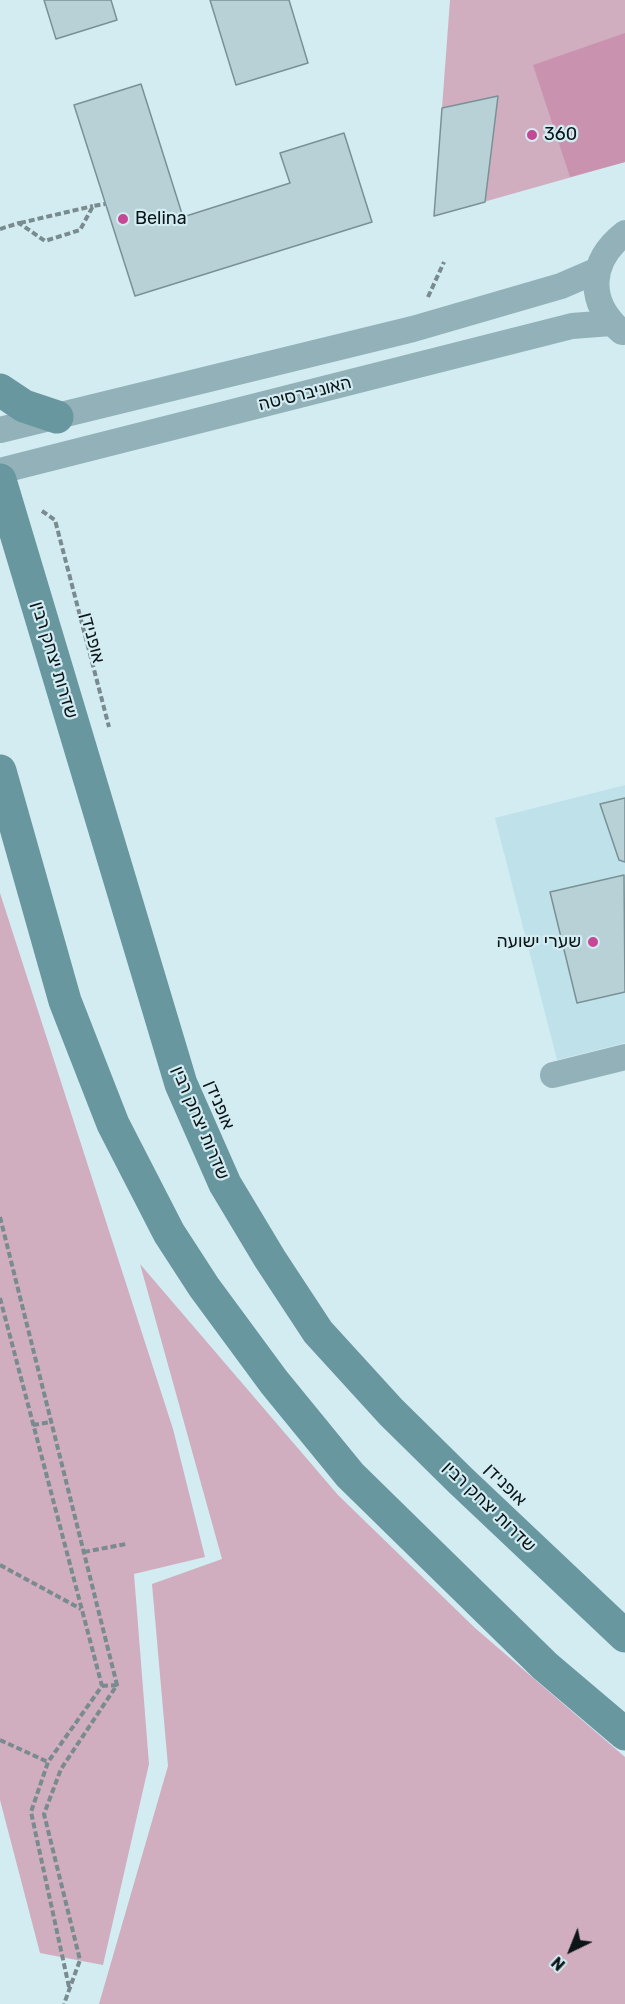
<!DOCTYPE html>
<meta charset="utf-8">
<style>
body{margin:0}
#map{position:relative;width:625px;height:2004px;overflow:hidden;background:#d2ecf2;font-family:Rubik,sans-serif}
canvas{display:block}
.north{position:absolute;left:541px;top:1920px;width:60px;height:60px;-webkit-text-stroke:4px #d2ecf2;paint-order:stroke;rotate:223deg;font-size:16px;font-weight:700;line-height:24px;text-align:center;color:#0b1416}
.north::after{content:'';display:block;margin:auto;width:21px;height:27px;background:#0b1416;clip-path:polygon(50% 0,100% 100%,50% 72%,0 100%)}
</style>
<div id="map">
<canvas width="625" height="2004"></canvas>
<div class="north">N</div>
</div>
<script>
const context = document.querySelector('canvas').getContext('2d');
context.lineJoin = 'round';
function fillPath(path, color) { context.fillStyle = color; context.fill(path, 'evenodd'); }
function stroke(path, color, width, dash) { context.strokeStyle = color; context.lineWidth = width; context.lineCap = dash ? 'butt' : 'round'; context.setLineDash(dash || []); context.stroke(path); }
function write(font, color, halo, rows, align = 'center') {
  context.font = font + ' Rubik,Heebo,sans-serif'; context.lineWidth = 4.5; context.setLineDash([]); context.textBaseline = 'middle'; context.strokeStyle = halo; context.fillStyle = color; for (const [text, x, y, turn = 0] of rows) {
    context.save(); context.translate(x, y); context.rotate((+turn || 0) * Math.PI / 180); context.textAlign = isNaN(turn) ? turn : align; if (halo) context.strokeText(text, 0, 0); context.fillText(text, 0, 0); context.restore();
  }
}
fillPath(new Path2D(`
 M625,785V1043L557,1060L495,818Z`), '#bfe2ea');
fillPath(new Path2D(`
 M450,0H625V162L434,216Z
 M0,893L173,1429L205,1557L134,1574L149,1764L103,1965L40,1953L0,1800Z
 M140,1264L338,1495L475,1628L625,1757V2004H99L168,1766L152,1584L222,1559Z`), '#d0aebf');
fillPath(new Path2D(`
 M625,33V162L570,177L533,65Z`), '#c993af');
const building = new Path2D(`
 M44,0H111L117,20L56,39Z
 M210,0H289L308,63L236,85Z
 M141,84L183,217L290,183L280,153L344,133L372,222L135,296L74,105Z
 M498,96L485,202L434,216L442,108Z
 M625,798V862L619,860L600,804Z
 M624,875L625,992L577,1003L550,892Z`);
fillPath(building, '#b8d1d7');
stroke(building, '#799196', 1.5);
stroke(new Path2D(`
 M20,223L93,206
 M0,229L19,223L45,241L80,230L93,206L105,204
 M428,297L444,262
 M42,511L55,520L109,727
 M0,1217L117,1685L61,1769L44,1814L80,1960L64,2004
 M0,1298L102,1686L48,1762L31,1812L69,1987
 M33,1425L51,1422
 M84,1552L126,1544
 M0,1565L81,1609
 M102,1686L117,1685
 M0,1740L48,1762`), '#798b8f', 4, [6, 3]);
stroke(new Path2D(`
 M622,332C586,302 589,261 625,233
 M0,430L413,329L561,286L598,270
 M0,471L572,326L611,323
 M553,1075L625,1057`), '#93b1b8', 26);
stroke(new Path2D(`
 M0,390L24,406L57,417
 M0,480L181,1084L225,1184L270,1259L318,1332L391,1412L460,1480L625,1636
 M0,771L65,1001L113,1124L169,1233L204,1287L274,1382L350,1475L545,1666L625,1734`), '#6997a0', 33);
for (const [x, y, r, color] of [
 [532,135,6,"#c64895"],
 [123,219,6,"#c64895"],
 [593,942,6,"#c64895"]
]) { const dot = new Path2D(); dot.arc(x, y, r, 0, 2 * Math.PI); context.fillStyle = color; context.fill(dot); stroke(dot, '#d2ecf2', 2); }
write('18px', '#0b1416', '#d2ecf2', [
 ["360",544,135],
 ["Belina",135,219],
 ["שערי ישועה",581,942,"right"]
], 'left');
write('18px', '#0b1416', '#d2ecf2', [
 ["האוניברסיטה",305,394,-14],
 ["אופנידן",92,638,75],
 ["שדרות יצחק רבין",54,660,73],
 ["אופנידן",219,1105,67],
 ["שדרות יצחק רבין",200,1123,67],
 ["אופנידן",505,1485,45],
 ["שדרות יצחק רבין",489,1507,44]
]);
</script>
